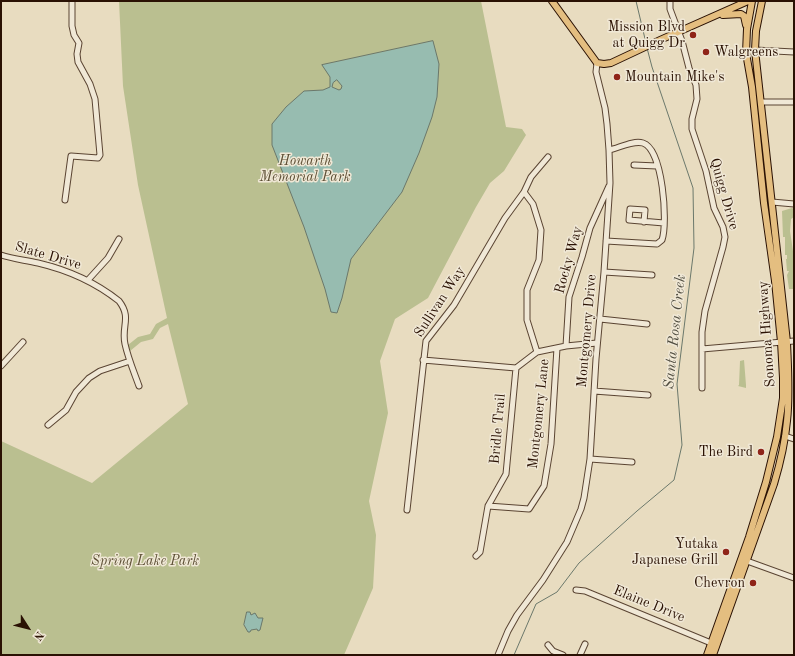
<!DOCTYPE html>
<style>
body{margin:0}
#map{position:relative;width:795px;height:656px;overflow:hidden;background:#e8dcc0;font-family:"Old Standard TT",serif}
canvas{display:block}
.frame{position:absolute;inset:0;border:2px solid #2a1103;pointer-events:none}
.north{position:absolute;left:8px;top:608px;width:40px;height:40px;-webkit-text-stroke:3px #f0e8d6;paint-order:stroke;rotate:126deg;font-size:11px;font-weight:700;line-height:16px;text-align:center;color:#2a1103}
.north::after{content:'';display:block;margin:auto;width:14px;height:18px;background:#2a1103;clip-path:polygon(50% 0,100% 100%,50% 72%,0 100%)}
</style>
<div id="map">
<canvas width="795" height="656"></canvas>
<div class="frame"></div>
<div class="north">N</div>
</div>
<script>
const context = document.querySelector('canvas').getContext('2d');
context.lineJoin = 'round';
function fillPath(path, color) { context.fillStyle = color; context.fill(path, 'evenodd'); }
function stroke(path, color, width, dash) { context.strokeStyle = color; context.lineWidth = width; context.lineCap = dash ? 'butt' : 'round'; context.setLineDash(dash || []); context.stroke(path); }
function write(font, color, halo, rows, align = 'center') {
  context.font = font + ' "Old Standard TT",serif'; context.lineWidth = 3; context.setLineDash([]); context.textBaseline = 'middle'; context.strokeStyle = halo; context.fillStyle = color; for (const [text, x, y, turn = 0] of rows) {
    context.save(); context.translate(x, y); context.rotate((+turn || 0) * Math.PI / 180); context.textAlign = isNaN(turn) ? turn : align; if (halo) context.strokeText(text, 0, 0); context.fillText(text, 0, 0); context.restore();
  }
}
fillPath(new Path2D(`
 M119,1H481L506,127L522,129L526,135L504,171L490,183L476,207L428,298L395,319L380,361L388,413L369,501L376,535L373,588L344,655H1V441L92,483L188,404L168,324L160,328L153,339L141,342L130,351L128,345L138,337L150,334L156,324L167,318L138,185L123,86Z
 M792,208L794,209V217L791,219L790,231L794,258V289H789L787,275L789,271H787L786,259H787V255H785V237H783L782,211Z
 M744,360L746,385V388L738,386L739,385L740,361Z`), '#babf90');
const water = new Path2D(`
 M433,41L439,64L437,97L432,117L419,153L402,192L351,259L342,298L337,313L331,312L325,289L304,227L272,145V124L286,107L304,91L323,90L330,87V77L322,65ZM337,80L342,86L341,89L339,90L332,87L333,83Z
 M247,612H250L251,615L255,613L258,618H263L260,630L258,631L257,629L251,630L250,632H248L244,625Z`);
fillPath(water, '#97bcb0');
stroke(water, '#6b786b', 1);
stroke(new Path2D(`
 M636,1L646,43
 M514,655L536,604L557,592L579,563L637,511L674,480L682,445L677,384L694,248L693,188L652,67L647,48`), '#6b786b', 1);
const minor = new Path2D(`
 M670,1V9L682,41L689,68L696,85L697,99L692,119V129L706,171L714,208L723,227L725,237L723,247L705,311L702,332V388
 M755,50L794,52
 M761,102H794
 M634,165L657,166
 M524,192L533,204L541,230L539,260L527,290V320L537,352
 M65,200L71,156L98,158L100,155L95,99L90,84L78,62L77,54L79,43L74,35L72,26V1
 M772,202L794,204
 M644,222L645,210L630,209L629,220L664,223
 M606,241L657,244L662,240C668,223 663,149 643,143C633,140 619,148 609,150
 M1,255C13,259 25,260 38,263C68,270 95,282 119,301C132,318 121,326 125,344C128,358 134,372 139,386
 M604,272L652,275
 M88,280L108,258L119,239
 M600,319L647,324
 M566,346L569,297L582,257L590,228L609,186
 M702,349L794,341
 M423,360L516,368L537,352L566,346L597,343
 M1,366L23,342
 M594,391L648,395
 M48,425L66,410L76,392L89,378L100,371L130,361
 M785,436L794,439
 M590,459L632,462
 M488,506L529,509L544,486L551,444L557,348
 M407,510L426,341L454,305L505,218L524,192L531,177L548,157
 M476,556L480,552L488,506L506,474L516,368
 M747,561L794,578
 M576,590L585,591L711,643
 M548,645L553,651L563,655
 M498,655L508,631L517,615L543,580L567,542L581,509L584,498L590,459L596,359L604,272L610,183L609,150L607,124L605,108L596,72L597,63
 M580,655L585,644`);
const major = new Path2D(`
 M552,1L597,63L604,64L611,63L660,40L748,1
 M723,15L741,14L744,16L746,25
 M707,655L749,537L766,482L777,437L783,398V378L781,342L775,281L764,203L752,87L746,53L747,29L752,1
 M713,655L774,484C780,464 785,443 787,421C790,395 788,368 787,342L755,50L756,31L762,1`);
stroke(minor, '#5a4432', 7);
stroke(major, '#2a1103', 8);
stroke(minor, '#f0e8d6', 5);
stroke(major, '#e4be80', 6);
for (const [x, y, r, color] of [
 [693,35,4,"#8f2418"],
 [706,52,4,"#8f2418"],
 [617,77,4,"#8f2418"],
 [761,452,4,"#8f2418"],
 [726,552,4,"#8f2418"],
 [753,583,4,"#8f2418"]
]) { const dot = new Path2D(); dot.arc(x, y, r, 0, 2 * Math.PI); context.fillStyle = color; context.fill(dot); stroke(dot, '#f0e8d6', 1.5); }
write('14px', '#2a1103', '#f0e8d6', [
 ["Mission Blvd",685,27],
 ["at Quigg Dr",685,43],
 ["Walgreens",714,52,"left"],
 ["Mountain Mike's",625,77,"left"],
 ["The Bird",753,452],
 ["Yutaka",718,544],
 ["Japanese Grill",718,560],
 ["Chevron",745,583]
], 'right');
write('italic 14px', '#5c4e34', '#f0e8d6', [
 ["Howarth",305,161],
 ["Memorial Park",305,177],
 ["Spring Lake Park",145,561]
]);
write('14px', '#2a1103', '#f0e8d6', [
 ["Quigg Drive",724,194,74],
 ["Slate Drive",48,256,16],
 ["Rocky Way",569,260,-74],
 ["Sullivan Way",440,302,-57],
 ["Montgomery Drive",587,331,-85],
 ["Sonoma Highway",767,334,-94],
 ["Montgomery Lane",539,414,-84],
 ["Bridle Trail",498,429,-85],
 ["Elaine Drive",649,604,22]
]);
write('italic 15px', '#504d40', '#f0e8d6', [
 ["Santa Rosa Creek",675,332,-84]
]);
</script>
